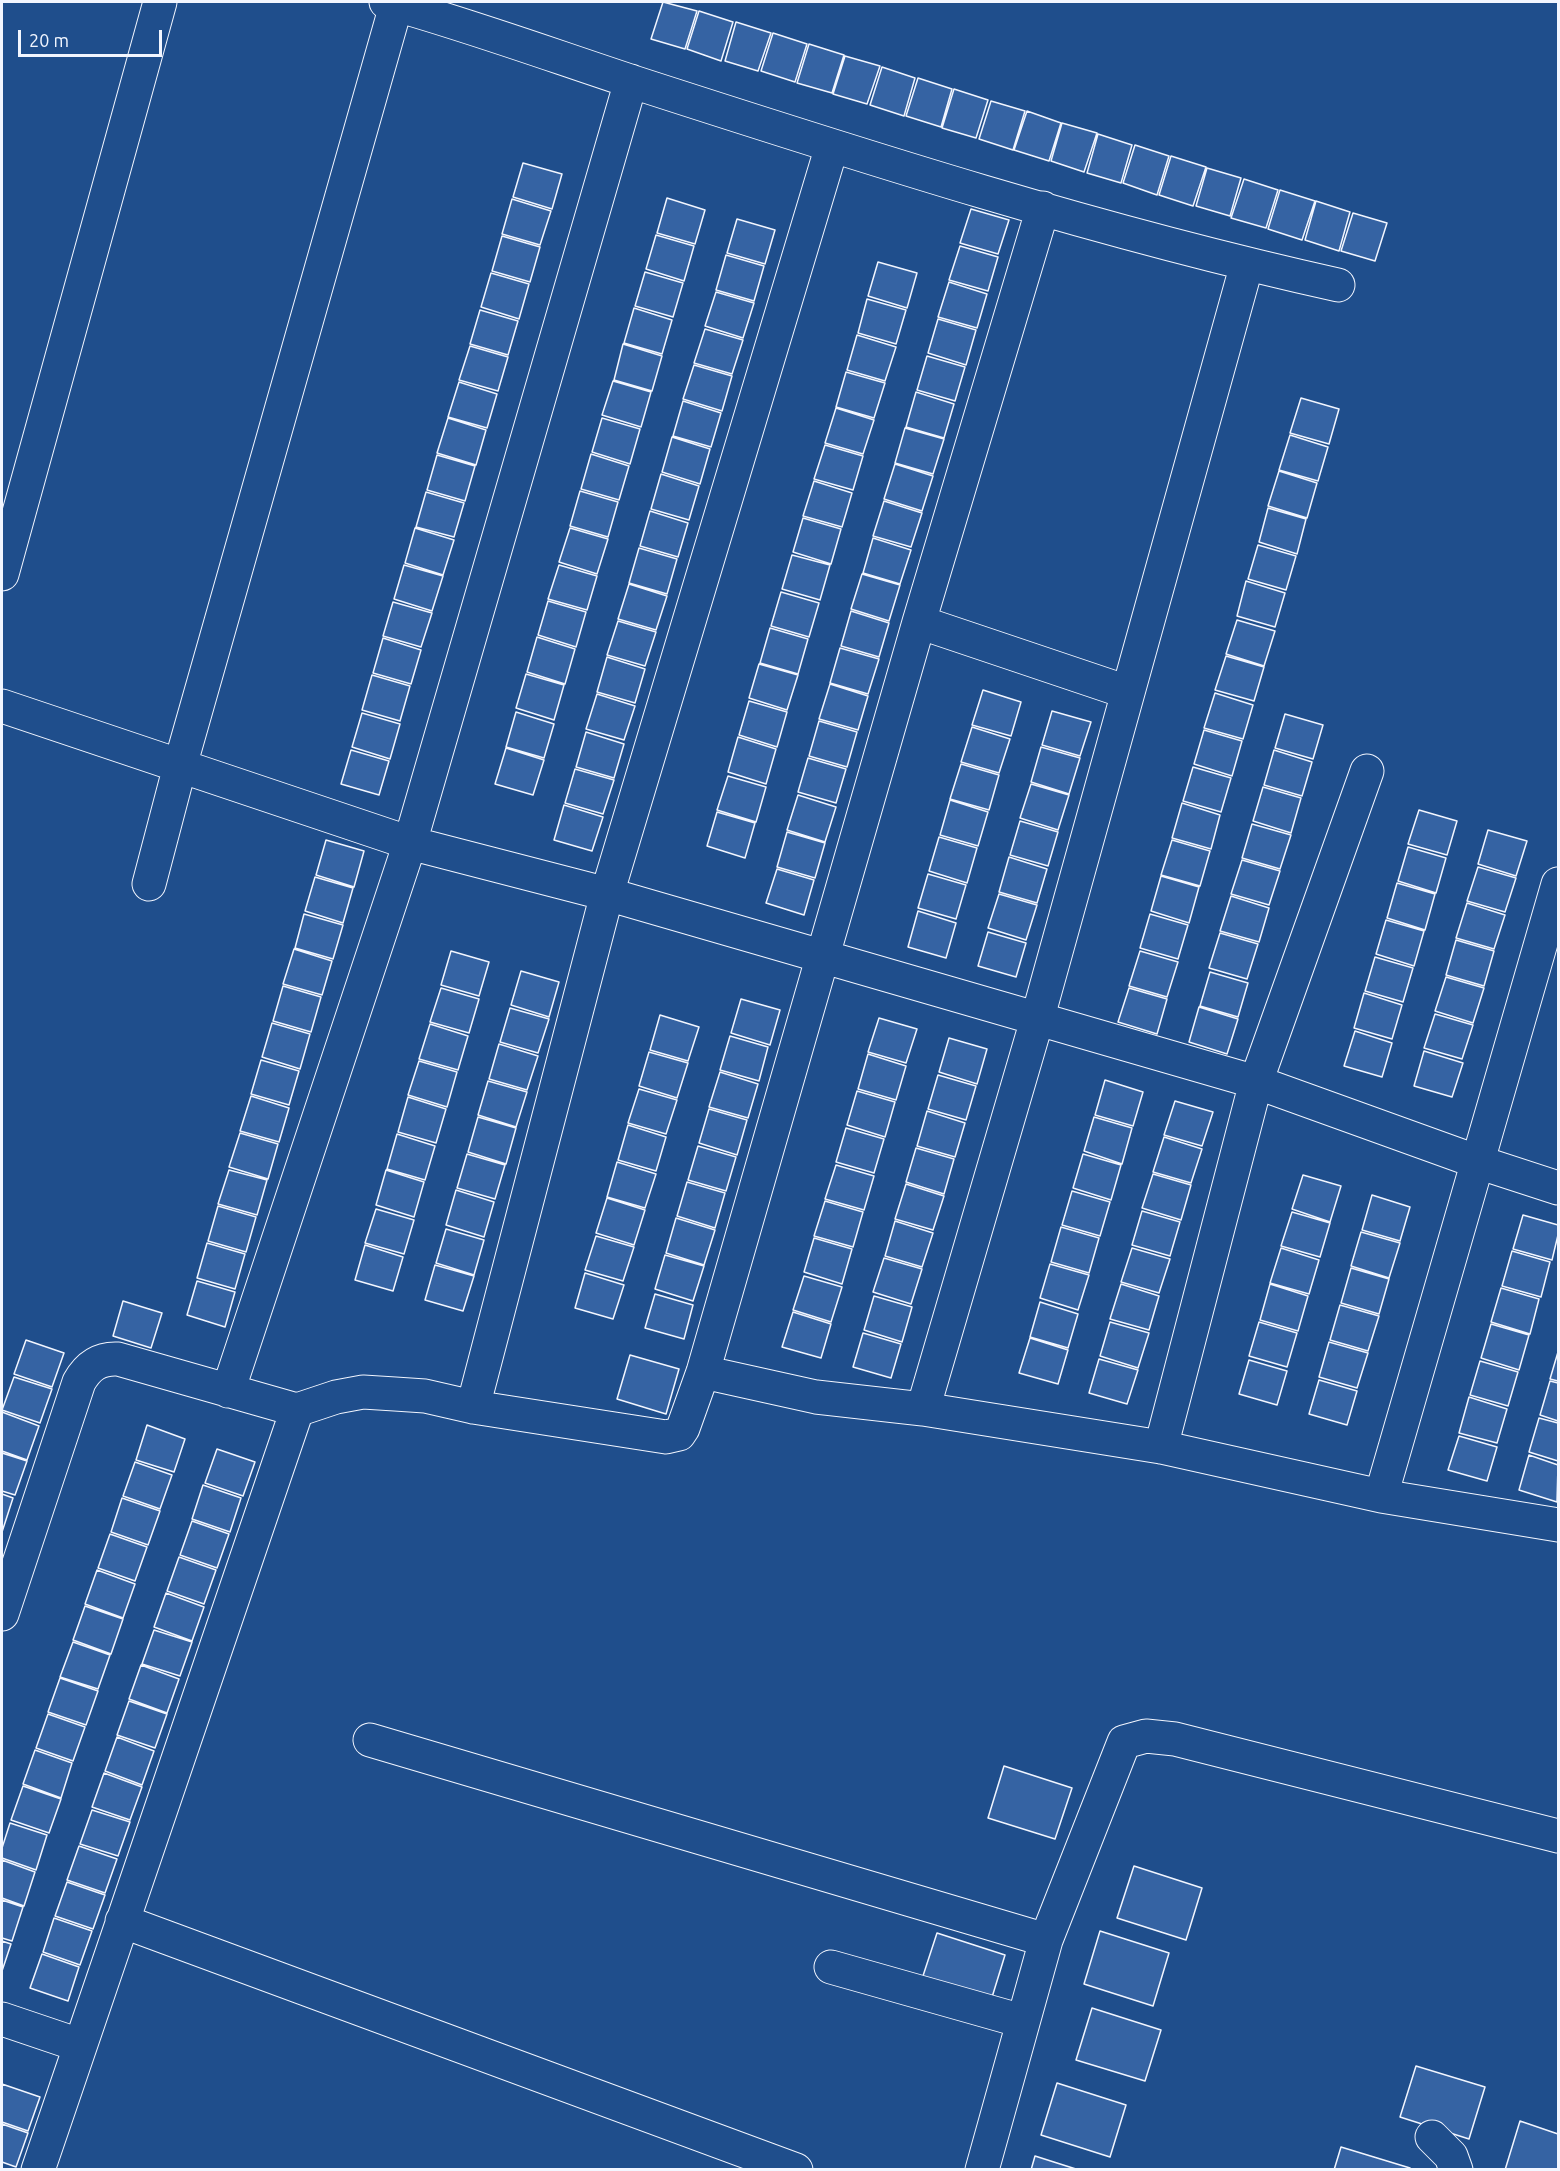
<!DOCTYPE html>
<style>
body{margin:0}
#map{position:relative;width:1560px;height:2171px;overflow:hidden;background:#1f4e8c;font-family:Ubuntu,sans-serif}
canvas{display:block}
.frame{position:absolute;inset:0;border:3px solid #f2f6ff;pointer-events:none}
.scale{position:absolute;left:18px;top:30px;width:144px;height:27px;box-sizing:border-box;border:3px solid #f2f6ff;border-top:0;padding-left:8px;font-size:18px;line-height:21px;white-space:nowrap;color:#f2f6ff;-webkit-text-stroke:4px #1f4e8c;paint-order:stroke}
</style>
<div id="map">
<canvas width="1560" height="2171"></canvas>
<div class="frame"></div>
<div class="scale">20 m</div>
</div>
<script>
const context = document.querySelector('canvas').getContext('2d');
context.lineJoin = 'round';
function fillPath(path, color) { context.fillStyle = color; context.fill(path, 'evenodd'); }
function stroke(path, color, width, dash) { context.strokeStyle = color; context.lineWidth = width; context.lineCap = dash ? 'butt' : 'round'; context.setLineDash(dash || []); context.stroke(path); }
const building = new Path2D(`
 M663,2L697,11L685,49L651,39Z
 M699,11L733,22L721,61L687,49Z
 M736,22L771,33L758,71L725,61Z
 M773,33L807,44L795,82L761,71Z
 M809,44L844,55L832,93L797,83Z
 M845,56L880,66L867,104L833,94Z
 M882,67L915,78L904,116L870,105Z
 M918,78L952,89L941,127L906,116Z
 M954,89L988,100L976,138L942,128Z
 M991,101L1025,111L1013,150L979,139Z
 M1027,111L1061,123L1049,161L1014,150Z
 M1062,123L1097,133L1084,172L1051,161Z
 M1098,134L1132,145L1121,183L1087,173Z
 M1135,145L1169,156L1157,195L1123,183Z
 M1171,156L1206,167L1193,206L1159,195Z
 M523,163L562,174L552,209L513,197Z
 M1207,168L1241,178L1230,216L1196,206Z
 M1244,179L1278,190L1266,228L1231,218Z
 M1280,190L1315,201L1302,240L1268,229Z
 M667,198L705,210L695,244L657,233Z
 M512,199L551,211L540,245L502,234Z
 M1316,201L1350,212L1339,251L1305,240Z
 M971,209L1009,220L998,254L960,243Z
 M1353,213L1387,223L1375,261L1341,251Z
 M737,219L775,230L765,264L727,253Z
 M656,235L694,246L684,281L646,269Z
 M502,236L540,247L530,282L492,271Z
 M960,246L998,257L988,291L949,280Z
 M726,255L764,266L754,301L716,290Z
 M878,262L917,273L907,308L868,296Z
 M645,272L683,283L673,317L635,306Z
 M491,273L529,284L519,319L481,307Z
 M949,282L987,294L977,328L938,317Z
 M716,292L754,303L743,338L705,326Z
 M867,299L906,310L896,344L858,333Z
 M634,308L672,320L662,354L624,343Z
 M480,310L518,321L508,355L470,344Z
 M938,319L976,330L966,365L928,353Z
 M705,329L743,340L732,374L694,363Z
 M857,335L896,347L885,381L847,370Z
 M623,344L662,356L652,391L614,380Z
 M470,346L508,357L498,391L459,380Z
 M927,356L965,367L955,401L917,390Z
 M694,365L732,376L722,411L683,399Z
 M846,372L885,383L874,418L836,407Z
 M613,381L651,392L641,427L602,415Z
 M459,382L497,394L487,428L448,417Z
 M916,392L954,404L944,438L906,427Z
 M1301,398L1339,409L1329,444L1290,433Z
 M683,401L721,413L711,447L673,436Z
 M836,408L874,420L863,454L825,443Z
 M448,418L486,430L476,465L437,453Z
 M602,418L640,429L630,464L592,452Z
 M905,428L944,439L933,474L895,463Z
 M1290,435L1328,447L1318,481L1279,470Z
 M672,437L710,449L700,484L662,472Z
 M825,445L863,456L853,490L814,479Z
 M591,454L629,466L619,500L581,489Z
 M437,455L475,466L465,501L427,490Z
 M895,464L933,476L922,511L884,499Z
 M1279,471L1317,483L1307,518L1268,506Z
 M661,474L699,486L689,520L651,509Z
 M814,481L852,493L842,527L803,516Z
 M580,491L618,502L608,537L570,526Z
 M426,492L464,503L454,537L416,527Z
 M884,501L922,513L911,547L873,536Z
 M1268,508L1306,519L1297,554L1259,542Z
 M650,511L688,523L678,557L640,546Z
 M803,518L841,529L831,564L793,552Z
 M415,528L454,540L443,575L405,563Z
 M570,528L608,539L597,574L559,562Z
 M873,538L911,550L900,584L863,573Z
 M1258,545L1296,556L1286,590L1248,579Z
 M639,548L677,559L667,594L629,583Z
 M792,555L830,565L820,600L782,589Z
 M404,565L443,576L432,611L394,599Z
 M559,565L597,576L587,610L548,599Z
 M862,574L900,585L889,621L851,609Z
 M1246,581L1285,593L1275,627L1237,616Z
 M629,584L667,596L656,630L618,619Z
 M781,592L819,603L809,637L771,626Z
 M548,601L586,612L576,647L538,635Z
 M393,602L432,613L421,647L383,636Z
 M851,611L889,623L879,657L841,646Z
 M1237,620L1275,631L1264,666L1226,654Z
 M618,621L656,632L645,666L607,655Z
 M770,628L808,639L798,674L760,663Z
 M537,637L575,649L565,684L527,672Z
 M383,638L421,650L411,684L373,673Z
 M840,648L879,659L868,694L830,683Z
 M1226,656L1264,667L1254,701L1215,690Z
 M607,657L645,669L635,703L597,692Z
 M759,664L798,675L787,710L749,698Z
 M526,674L564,685L554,720L516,708Z
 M372,675L410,686L400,721L362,710Z
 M830,684L868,696L858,730L819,719Z
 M983,690L1021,702L1011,736L972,725Z
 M1215,693L1253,705L1243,739L1204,728Z
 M597,694L635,706L624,740L586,729Z
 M749,701L787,712L777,747L739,735Z
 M1052,711L1091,722L1080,756L1042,745Z
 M516,712L554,724L544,758L506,747Z
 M362,713L400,724L390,759L352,747Z
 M1285,714L1323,725L1313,759L1275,748Z
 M819,721L857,732L847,767L809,756Z
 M972,727L1010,739L999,773L961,762Z
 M1204,730L1242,741L1232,776L1194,764Z
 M586,732L624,744L614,778L576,767Z
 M738,737L776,749L766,784L728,772Z
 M1041,747L1080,758L1069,794L1031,782Z
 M506,748L544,760L533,795L495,784Z
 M351,750L389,761L379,795L341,784Z
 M1274,750L1312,762L1302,796L1264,785Z
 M808,758L846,769L836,803L798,792Z
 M961,764L999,775L989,810L950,799Z
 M1193,767L1231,778L1221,812L1183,801Z
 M575,769L614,780L603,814L565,803Z
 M728,776L766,787L756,822L717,810Z
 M1031,784L1069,795L1058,830L1020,818Z
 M1263,787L1301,798L1291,833L1253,821Z
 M798,795L836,807L825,842L787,830Z
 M950,800L988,812L978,846L940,835Z
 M1182,803L1220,815L1211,849L1172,838Z
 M564,805L603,817L592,851L554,840Z
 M1419,810L1457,821L1447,855L1408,844Z
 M717,812L755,823L745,858L707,846Z
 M1020,821L1058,832L1048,866L1010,855Z
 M1252,824L1291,835L1280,869L1242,858Z
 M1488,830L1527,841L1516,876L1478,864Z
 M787,832L825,843L815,878L777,867Z
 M939,837L977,848L967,883L929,871Z
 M326,840L364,851L354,887L316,875Z
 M1172,840L1210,851L1200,886L1161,875Z
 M1408,847L1446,858L1436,893L1398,881Z
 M1009,857L1047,869L1037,903L999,892Z
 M1242,860L1280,871L1269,905L1231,894Z
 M1478,867L1516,878L1505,912L1467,901Z
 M777,869L814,880L804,915L766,903Z
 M928,874L966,885L956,919L918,908Z
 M1161,876L1199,887L1189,923L1151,911Z
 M315,877L353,888L343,923L305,911Z
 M1397,883L1435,894L1425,930L1387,918Z
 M999,894L1037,905L1026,940L988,928Z
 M1231,896L1269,908L1259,942L1220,931Z
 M1467,903L1505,915L1494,949L1456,938Z
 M918,911L956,923L946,958L908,947Z
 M304,914L343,925L333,959L295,948Z
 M1150,914L1188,925L1178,959L1140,948Z
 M1386,920L1424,931L1414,966L1376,954Z
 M988,932L1026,943L1016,977L978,966Z
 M1220,933L1258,944L1247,979L1209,968Z
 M1456,940L1494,951L1484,986L1446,975Z
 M294,949L332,961L322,995L283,984Z
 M451,951L489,962L479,996L441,985Z
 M1140,951L1178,962L1167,997L1129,986Z
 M1375,957L1413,968L1403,1002L1365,991Z
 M521,971L559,982L549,1017L511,1005Z
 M1210,972L1248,983L1238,1017L1200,1006Z
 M1446,977L1484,988L1473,1023L1435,1011Z
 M283,986L321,997L311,1032L273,1021Z
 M441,988L479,999L469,1033L430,1022Z
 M1129,988L1167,999L1157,1034L1118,1022Z
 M1364,993L1402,1005L1392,1039L1354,1028Z
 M741,999L780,1010L770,1045L731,1033Z
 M1199,1007L1238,1019L1227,1054L1189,1042Z
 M510,1008L549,1019L538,1053L500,1042Z
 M1435,1014L1473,1025L1462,1059L1424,1048Z
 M660,1015L699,1027L688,1061L650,1050Z
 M879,1018L917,1029L906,1063L868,1052Z
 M272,1023L310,1034L300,1069L262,1057Z
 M430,1024L468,1036L458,1070L419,1059Z
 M1355,1031L1392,1043L1382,1077L1344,1066Z
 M730,1036L768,1047L759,1081L720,1070Z
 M949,1038L987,1049L977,1084L939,1072Z
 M499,1044L538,1056L527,1090L489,1079Z
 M1424,1051L1463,1063L1452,1097L1414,1086Z
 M649,1052L688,1063L677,1098L639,1086Z
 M868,1054L906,1066L896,1100L858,1089Z
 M261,1060L299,1071L289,1105L251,1094Z
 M419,1061L457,1072L447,1107L408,1095Z
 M720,1072L758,1084L748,1118L709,1107Z
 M938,1075L976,1086L966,1120L928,1109Z
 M1105,1080L1143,1092L1133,1126L1095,1115Z
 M488,1081L527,1092L516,1127L478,1115Z
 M639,1089L677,1100L666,1134L628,1123Z
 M857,1091L895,1102L885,1137L847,1125Z
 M251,1096L289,1108L279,1142L240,1131Z
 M408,1097L446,1109L436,1143L398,1132Z
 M1175,1101L1213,1112L1202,1146L1164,1135Z
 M709,1109L747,1120L737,1155L699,1143Z
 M927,1111L965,1123L955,1157L917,1146Z
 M478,1117L516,1128L506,1164L468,1152Z
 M1094,1117L1132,1128L1122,1164L1084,1151Z
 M628,1125L666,1137L656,1171L618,1160Z
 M846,1128L884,1139L874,1173L836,1162Z
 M240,1133L278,1144L268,1179L229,1167Z
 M397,1134L435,1146L425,1180L387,1169Z
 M1164,1137L1202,1149L1191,1183L1153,1172Z
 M698,1146L736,1157L726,1191L688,1180Z
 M916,1148L954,1159L944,1194L906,1182Z
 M467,1154L505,1165L495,1199L457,1188Z
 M1083,1154L1121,1165L1111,1200L1073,1188Z
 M617,1162L656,1174L645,1208L607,1197Z
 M836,1165L874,1176L864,1210L825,1199Z
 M229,1170L267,1180L257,1215L218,1204Z
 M386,1170L424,1182L414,1217L376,1205Z
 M1153,1174L1191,1185L1181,1220L1142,1208Z
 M1303,1175L1341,1186L1330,1222L1292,1209Z
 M687,1182L725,1193L715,1228L677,1216Z
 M906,1184L944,1196L933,1230L895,1219Z
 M456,1190L494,1202L484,1237L446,1225Z
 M1072,1191L1110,1202L1100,1236L1062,1225Z
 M1372,1195L1410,1207L1400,1241L1362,1230Z
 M607,1198L645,1210L634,1245L596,1233Z
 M825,1201L863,1212L853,1247L814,1236Z
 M218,1206L256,1217L246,1252L208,1241Z
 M376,1209L414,1220L404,1254L365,1243Z
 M1142,1211L1180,1222L1170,1256L1132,1245Z
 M1292,1212L1330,1223L1320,1257L1281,1246Z
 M1523,1215L1558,1225V1235L1552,1260L1513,1249Z
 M676,1218L715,1230L704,1265L666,1253Z
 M895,1221L933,1233L922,1267L885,1256Z
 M1061,1227L1099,1238L1089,1273L1051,1262Z
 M446,1229L484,1240L474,1275L436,1263Z
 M1361,1232L1400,1243L1389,1278L1351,1266Z
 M596,1236L634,1247L623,1281L585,1270Z
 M814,1238L852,1249L842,1284L804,1272Z
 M207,1243L245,1254L235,1289L197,1278Z
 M365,1245L403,1257L393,1291L355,1280Z
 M1132,1248L1170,1259L1159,1293L1121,1282Z
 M1281,1248L1319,1260L1309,1294L1270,1283Z
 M1512,1251L1550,1262L1541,1297L1502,1286Z
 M665,1255L704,1266L693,1301L655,1289Z
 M884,1258L922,1269L911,1304L873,1292Z
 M1050,1264L1089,1275L1078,1310L1040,1298Z
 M435,1265L474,1276L463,1311L425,1300Z
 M1351,1268L1389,1279L1379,1314L1341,1303Z
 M585,1273L624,1285L613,1319L575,1308Z
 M804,1276L842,1287L831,1322L793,1310Z
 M197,1281L235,1292L225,1327L187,1315Z
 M1121,1284L1159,1296L1149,1330L1110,1319Z
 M1270,1284L1308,1296L1298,1331L1260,1320Z
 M1501,1288L1539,1299L1530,1334L1491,1322Z
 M655,1294L693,1305L684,1339L645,1328Z
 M874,1296L912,1307L902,1342L864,1330Z
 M123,1301L162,1313L151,1348L113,1336Z
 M1040,1302L1078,1314L1068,1348L1030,1337Z
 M1340,1305L1379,1316L1368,1351L1330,1340Z
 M793,1312L831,1324L821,1358L782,1347Z
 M1110,1322L1149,1333L1138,1368L1100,1356Z
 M1259,1322L1297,1333L1287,1367L1249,1356Z
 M1491,1324L1529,1335L1519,1370L1481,1358Z
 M863,1333L901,1344L891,1378L853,1367Z
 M1030,1338L1068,1350L1058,1384L1019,1373Z
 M26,1340L64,1353L52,1387L14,1374Z
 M1329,1342L1368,1353L1357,1388L1319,1377Z
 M1558,1352V1381L1550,1379Z
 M630,1355L679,1369L666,1414L617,1399Z
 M1099,1359L1138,1370L1127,1404L1089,1393Z
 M1249,1360L1287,1371L1277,1405L1239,1394Z
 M1480,1361L1518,1372L1508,1406L1470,1395Z
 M14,1377L52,1389L40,1423L2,1410Z
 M1319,1380L1357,1391L1347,1425L1309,1414Z
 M1550,1381L1558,1383V1421L1540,1415Z
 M1469,1397L1507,1409L1497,1443L1459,1433Z
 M2,1412L39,1426L27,1460L2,1451Z
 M1539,1418L1558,1423V1461L1529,1452Z
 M147,1425L185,1439L174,1472L136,1460Z
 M1459,1436L1497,1447L1487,1481L1448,1470Z
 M217,1449L255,1462L243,1496L205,1483Z
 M2,1453L27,1461L15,1495L2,1491Z
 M1529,1455L1558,1465L1557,1502L1519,1490Z
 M135,1462L172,1475L160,1509L123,1496Z
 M203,1485L241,1498L230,1532L192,1519Z
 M2,1494L13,1498L2,1532Z
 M122,1498L160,1511L148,1545L111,1532Z
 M192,1521L229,1534L217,1568L180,1555Z
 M110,1534L147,1547L135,1581L98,1568Z
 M179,1557L216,1570L204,1604L167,1591Z
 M97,1570L135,1584L123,1618L85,1604Z
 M166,1593L204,1607L192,1641L154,1627Z
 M85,1606L123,1619L111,1654L73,1640Z
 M154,1630L192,1642L180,1676L142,1664Z
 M73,1642L110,1655L98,1689L60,1677Z
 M141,1665L179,1679L167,1713L129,1699Z
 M60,1678L98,1691L86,1725L48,1712Z
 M129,1701L167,1714L155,1748L117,1735Z
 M48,1714L85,1727L73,1761L36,1748Z
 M117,1737L154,1751L142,1785L105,1771Z
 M35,1750L72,1763L61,1798L23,1784Z
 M1004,1766L1072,1788L1055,1839L988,1818Z
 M104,1773L142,1787L130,1820L92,1807Z
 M23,1786L61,1799L49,1833L11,1820Z
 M92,1810L130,1822L118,1856L80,1844Z
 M10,1823L47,1835L36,1870L2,1858V1848Z
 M79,1846L117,1859L105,1893L67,1880Z
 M2,1860L35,1872L24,1906L2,1898Z
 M1134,1866L1202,1888L1186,1940L1117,1918Z
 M67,1882L105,1895L93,1929L55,1916Z
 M2,1900L23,1907L12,1941L2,1938Z
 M54,1918L92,1931L80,1965L43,1952Z
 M1100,1931L1169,1953L1153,2006L1084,1984Z
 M937,1933L1005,1955L989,2007L920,1985Z
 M2,1941L11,1944L2,1971Z
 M42,1954L79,1967L68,2001L30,1988Z
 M1092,2008L1161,2030L1145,2081L1076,2060Z
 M1416,2066L1485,2087L1469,2139L1400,2117Z
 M1057,2083L1126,2105L1110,2157L1041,2135Z
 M2,2084L40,2097L28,2131L2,2122Z
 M1520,2121L1558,2134V2170H1505Z
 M2,2124L28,2133L16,2167L2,2162Z
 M1341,2147L1410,2168L1409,2170H1334Z
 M1035,2156L1079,2170H1031Z`);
fillPath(building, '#3563a3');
stroke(building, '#f2f6ff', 1.5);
const minor = new Path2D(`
 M386,2C469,25 551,55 633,82C865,157 1099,232 1338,285
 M2,574L160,2
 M919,622L1127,692
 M2,706L410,843L607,894L1256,1082L1478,1162L1558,1188
 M149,884L180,766L397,2
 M703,1372L816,1397L923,1409L1161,1447L1381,1496L1558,1525
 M228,1391L410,843L631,81
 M473,1407L607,894L832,146
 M923,1409L1037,1020L1247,264
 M1161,1447L1256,1082L1367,771
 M1381,1496L1558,884
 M2,1614L79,1382C88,1366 99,1358 118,1359L297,1410L336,1397L363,1392L395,1394L425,1396L473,1407L666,1437L679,1434L683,1428L703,1372L919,622L1043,208
 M370,1740L1046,1940
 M122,1921L796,2170
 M831,1967L1022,2021
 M2,2019L79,2045
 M1432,2137L1451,2156L1456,2170
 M38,2170L297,1410
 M982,2170L1046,1940L1124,1742L1146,1736L1175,1739L1558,1836`);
stroke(minor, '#f2f6ff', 35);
stroke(minor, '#1f4e8c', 33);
</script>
